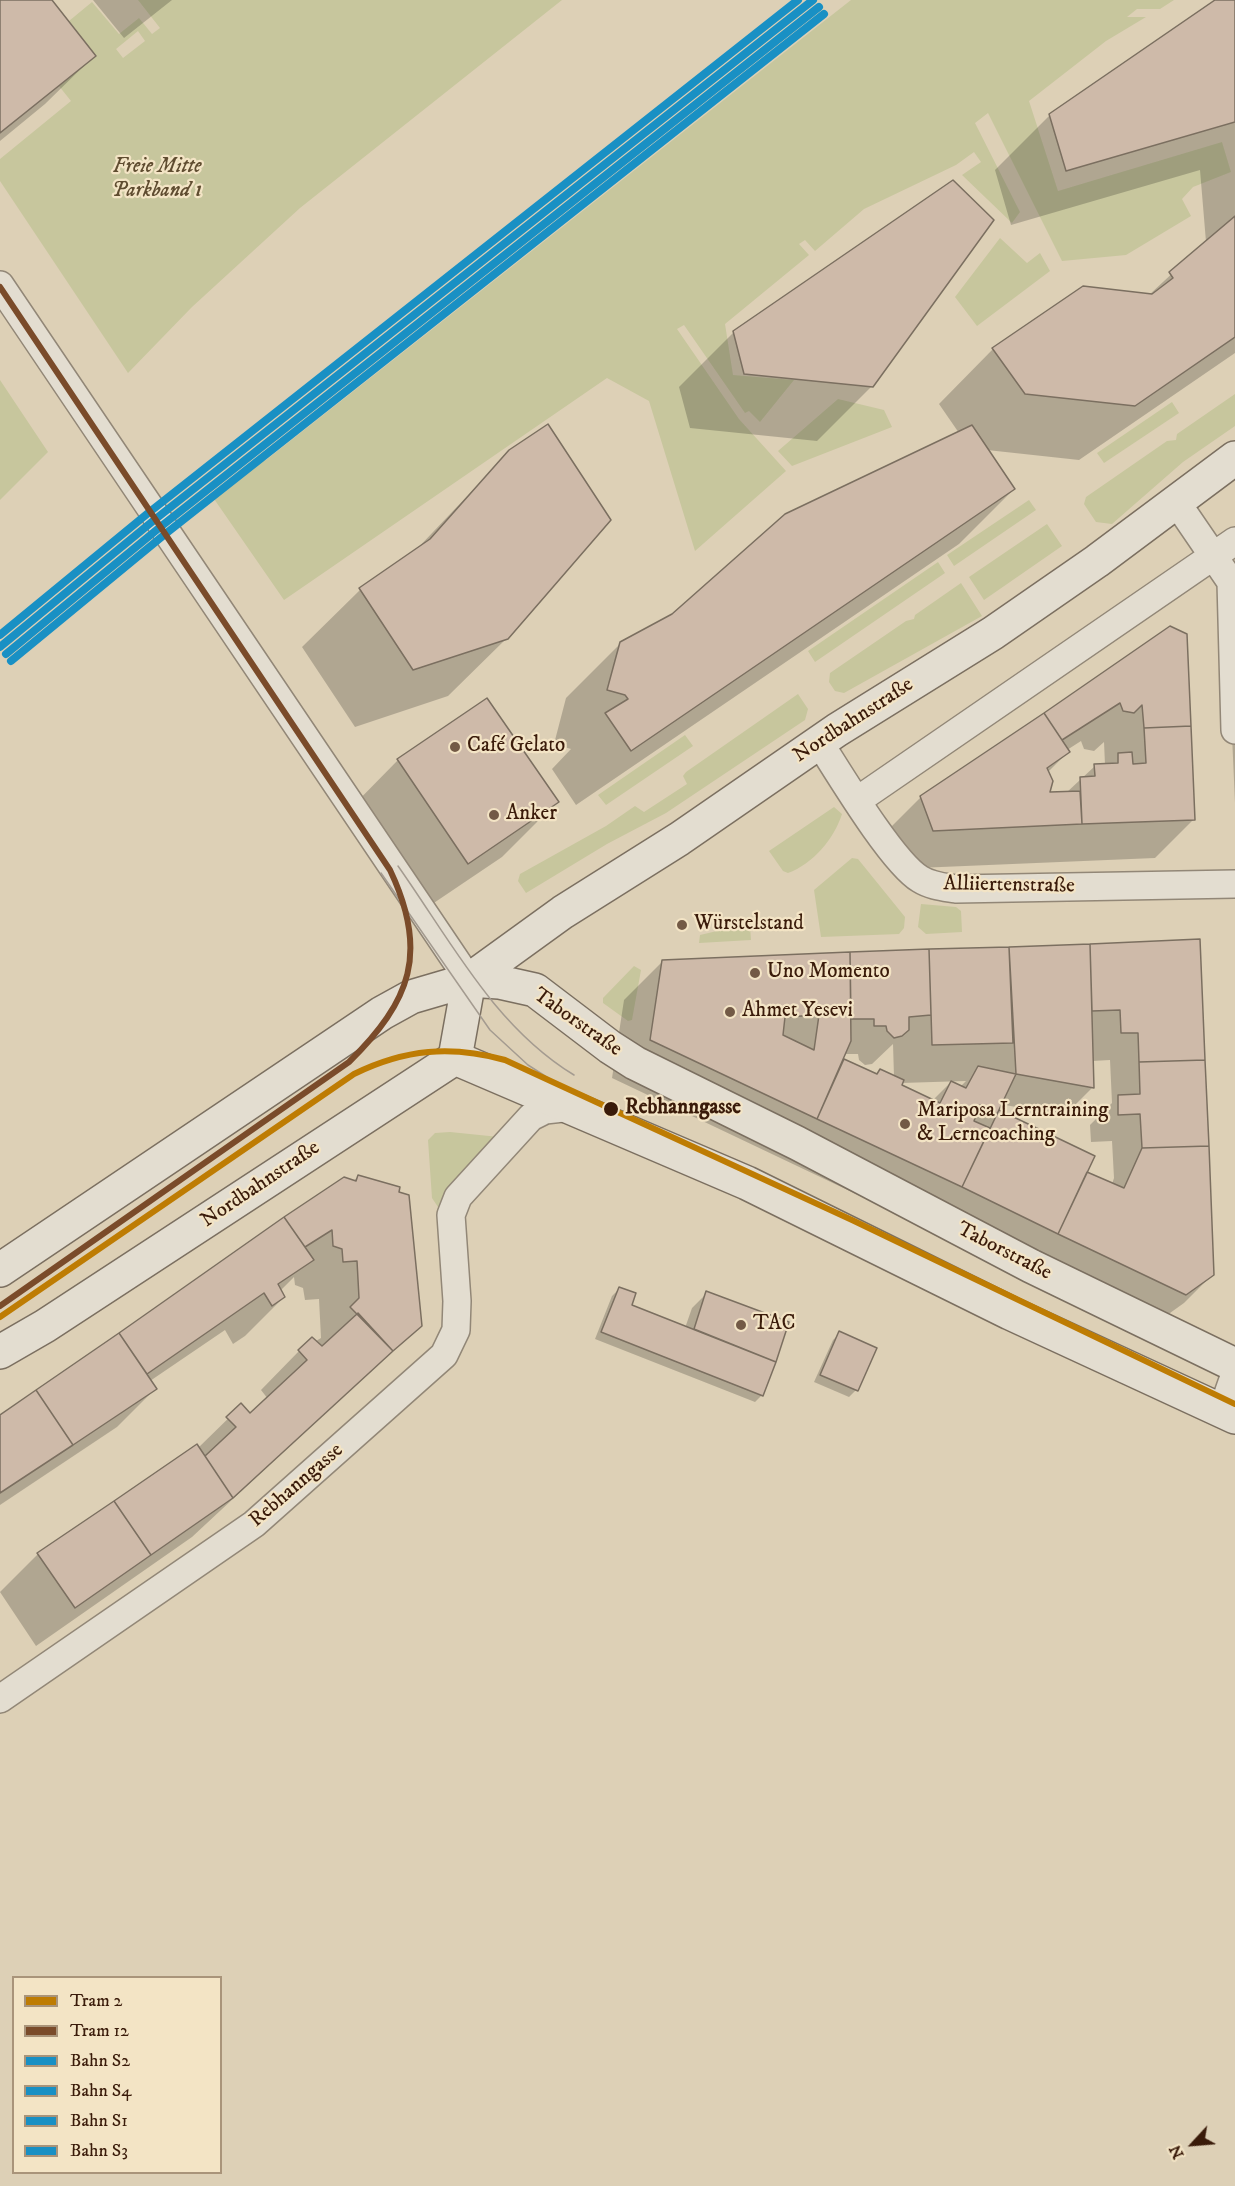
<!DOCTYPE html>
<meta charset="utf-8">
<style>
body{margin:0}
#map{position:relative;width:1235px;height:2186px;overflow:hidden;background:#ddd0b6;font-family:"IM FELL DW Pica",serif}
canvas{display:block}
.legend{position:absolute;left:12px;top:1976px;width:210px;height:198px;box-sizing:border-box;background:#f3e4c5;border:2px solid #a9947a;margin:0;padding:8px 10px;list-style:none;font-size:18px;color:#3a1b0a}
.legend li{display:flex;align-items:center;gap:12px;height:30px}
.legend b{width:30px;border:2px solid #a9947a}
.north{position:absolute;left:1163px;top:2114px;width:60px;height:60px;-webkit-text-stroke:4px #f3e4c5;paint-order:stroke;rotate:244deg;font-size:16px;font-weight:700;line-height:24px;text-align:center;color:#3a1b0a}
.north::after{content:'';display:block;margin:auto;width:21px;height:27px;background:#3a1b0a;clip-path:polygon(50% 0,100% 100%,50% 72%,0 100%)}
</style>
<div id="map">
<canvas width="1235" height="2186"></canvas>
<ul class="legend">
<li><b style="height:8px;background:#be7c03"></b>Tram 2</li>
<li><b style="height:8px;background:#7a4b2a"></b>Tram 12</li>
<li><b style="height:8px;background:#1990c4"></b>Bahn S2</li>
<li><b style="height:8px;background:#1990c4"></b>Bahn S4</li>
<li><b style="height:8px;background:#1990c4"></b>Bahn S1</li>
<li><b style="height:8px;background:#1990c4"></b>Bahn S3</li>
</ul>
<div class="north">N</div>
</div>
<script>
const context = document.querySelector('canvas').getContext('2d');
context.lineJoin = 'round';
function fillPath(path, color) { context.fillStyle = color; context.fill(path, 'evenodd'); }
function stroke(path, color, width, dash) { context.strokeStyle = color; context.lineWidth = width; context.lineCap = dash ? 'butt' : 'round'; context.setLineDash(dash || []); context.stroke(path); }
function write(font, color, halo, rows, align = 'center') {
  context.font = font + ' "IM FELL DW Pica",serif'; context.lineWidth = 4.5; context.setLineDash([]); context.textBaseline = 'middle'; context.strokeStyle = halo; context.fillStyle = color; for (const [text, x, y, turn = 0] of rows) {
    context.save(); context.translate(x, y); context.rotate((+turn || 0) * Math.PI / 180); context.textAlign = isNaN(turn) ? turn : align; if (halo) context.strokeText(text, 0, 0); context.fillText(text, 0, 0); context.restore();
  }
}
fillPath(new Path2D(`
 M138,0H562L300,208L192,307L128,373L0,181V159L71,101L59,86L96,56L69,21L92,2L119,34L139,18L152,34L160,28ZM138,31L145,41L123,58L116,49Z
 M851,0H1174L1160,9H1137L1127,17H1146L1106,41L1029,101L1058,191L1222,142L1231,172L1193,187L1182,199L1191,216L1126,255L1062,261L988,113L975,123L1020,212L1012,223L962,175L981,162L974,152L956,165L864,209L815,251L805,240L799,244L809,255L725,324L733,375L794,380L760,422L749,411L745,413L684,325L677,329L739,419L786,471L695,551L649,401L607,378L284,600L212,496L253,463L266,460Z
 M1000,238L1027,263L1040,253L1050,271L977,326L955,297Z
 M0,380L48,452L0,500Z
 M1235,394V426L1183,462L1112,524L1096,522L1084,504L1086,497L1167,441L1176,440L1177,434Z
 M838,399L884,410L892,427L792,466L778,451Z
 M1172,402L1179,413L1104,463L1097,453Z
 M1029,500L1036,510L954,566L947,555Z
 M1047,524L1062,546L984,600L969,577Z
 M938,562L945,573L815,662L808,651Z
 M961,583L982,616L844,693L835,691L829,682L830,673L906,621L914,619L915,615Z
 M798,694L808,709L805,720L666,813L607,844L526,893L518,881L520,874L606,826L635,806L644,812L687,784L683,776L686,772Z
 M685,735L693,746L606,805L598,795Z
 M834,807L842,814C834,839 813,864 788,873L783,871L769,851Z
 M852,858L858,859L905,917L904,928L899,934L821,937L814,890Z
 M921,904L956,907L961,911L962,932L926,934L918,927Z
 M747,924L750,926L751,940L699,943L700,935Z
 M634,966L641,970L632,1020L628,1021L603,1003V998Z
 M450,1132L499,1137L440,1210L432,1198L428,1140L435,1133Z`), '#c7c69d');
fillPath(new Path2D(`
 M0,0H50L94,56L45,104L0,141Z
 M93,0H172L124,38Z
 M1218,0H1235V353L1079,460L987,450L1014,489L959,544L576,805L552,769L571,749L554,744L566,698L621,643L672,615L959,433L939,404L993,349L1149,295L1206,242L1200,170L1011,225L995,170L1050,115Z
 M734,332L872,386L817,441L690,428L679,387Z
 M510,451L507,638L448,696L355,727L302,647L360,590L414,552Z
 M1235,590V803L1226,600Z
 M1170,628L1194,819L1155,858L894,869L882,836L921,797ZM1081,741L1084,749L1094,751L1104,742L1105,765L1095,766L1066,793L1048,794L1047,773L1068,752L1067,750Z
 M398,760L557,802L502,857L413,917L344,815Z
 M1198,941L1212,1275L1184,1303L1156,1323L1018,1271L612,1078L624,1000L663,961ZM893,1044L894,1077L880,1070L875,1075L842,1060L844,1054H858L859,1060L865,1065L872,1064ZM1110,1060L1112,1103L1090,1125L1091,1142L1112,1141L1114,1178L1112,1184L1082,1178L1093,1157L997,1111L1000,1104L1064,1116L1093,1087L1092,1061ZM966,1081L960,1087L951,1082L932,1101L901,1086V1083Z
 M358,1177L397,1193L420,1325L192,1537L36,1646L0,1592L38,1554L198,1448L241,1406L250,1415L268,1399L261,1390L299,1351L321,1338L319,1299L305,1300L303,1288L295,1285L294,1277L280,1291L284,1297L245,1336L233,1344L225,1330L150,1381L155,1389L117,1427L0,1505V1416L344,1179L353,1181Z
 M619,1289L630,1306L685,1328L692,1308L707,1293L787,1323L762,1395L755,1402L595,1339L612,1296Z
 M840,1333L856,1390L849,1397L814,1382L833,1340Z`), '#0003');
const building = new Path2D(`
 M0,0H52L96,56L0,133Z
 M1215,0H1235V122L1066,171L1049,114Z
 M953,180L994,220L873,387L744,374L733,331Z
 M1235,216V337L1135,406L1025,394L992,348L1083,286L1152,294L1173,278L1169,272Z
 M548,424L611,520L508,639L413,670L359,588L430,539L509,450Z
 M972,425L1015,489L631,751L605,713L628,699L625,695L607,690L620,642L672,614L785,514Z
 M1170,626L1187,634L1191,726L1144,728L1142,705L1134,713L1123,711L1120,703L1062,740L1044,713Z
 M487,698L559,802L468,864L397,759Z
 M1044,713L1070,752L1047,768L1053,781L1050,792L1080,791L1082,824L933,831L920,796Z
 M1191,726L1195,820L1082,824L1080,777L1095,776L1094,764L1118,763V753L1132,752L1133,764L1146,763L1144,728Z
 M1200,939L1205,1060L1139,1062L1138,1033H1121L1120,1010L1092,1011L1090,944Z
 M1090,944L1094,1088L1016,1074L1009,947Z
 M1009,947L1013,1043L932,1045L929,949Z
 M929,949L931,1015L909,1017V1030L902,1036L894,1038L887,1031L886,1026H874V1019H851L850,952Z
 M850,952L851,1041L817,1119L650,1040L662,960ZM819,1015L814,1050L783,1035L785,1017Z
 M844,1059L877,1074L880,1069L904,1080L902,1085L940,1103L951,1081L966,1088L978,1066L1016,1074L997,1114L980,1105L974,1121L990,1128L962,1187L817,1119Z
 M1205,1060L1209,1146L1142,1148L1140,1114L1118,1115V1095L1140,1094L1139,1062Z
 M999,1110L1095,1156L1058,1234L962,1187Z
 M1209,1146L1214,1275L1186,1295L1058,1234L1087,1172L1124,1188L1142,1148Z
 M358,1175L400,1187L399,1192L409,1195L422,1326L393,1351L350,1307L359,1298L357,1261L343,1262L342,1249L333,1246L332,1230L305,1247L284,1217L344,1177L356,1181Z
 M284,1217L314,1260L278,1284L285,1297L272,1306L264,1293L147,1374L119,1333Z
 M619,1287L636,1293L632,1305L776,1362L763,1396L601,1332Z
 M706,1291L789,1322L776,1362L694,1329Z
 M358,1313L393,1351L233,1498L205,1456L236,1427L226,1417L241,1403L250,1413L307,1360L298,1350L312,1337L322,1346Z
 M839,1331L877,1348L858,1391L820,1375Z
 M119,1333L157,1389L73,1445L36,1390Z
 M36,1390L73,1445L0,1493V1415Z
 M197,1444L233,1498L151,1555L114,1501Z
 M114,1501L151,1555L75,1608L37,1553Z`);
fillPath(building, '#cebaa9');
stroke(building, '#7b6f60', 1.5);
const minor = new Path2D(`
 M0,285L469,980
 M1175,500L1231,582L1235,730
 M819,742C839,773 892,862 920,879C931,886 944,887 956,889L1235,884
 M858,800L1235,541
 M1222,1411L1235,1374
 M0,1699L254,1524L444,1355L456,1330L457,1301L451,1215L458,1197L531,1117L545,1110L572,1107`);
const secondary = new Path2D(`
 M469,980L499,982L535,990L610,1047L635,1063L797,1143L1031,1266L1235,1365
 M455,1058L747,1183L1010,1313L1235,1417
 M0,1270L382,1013L411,997L469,980L563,912L679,839L837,730L993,633L1097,561L1235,458
 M0,1352L45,1326L455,1058L469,980`);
stroke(minor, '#928777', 30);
stroke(secondary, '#7b6f60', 36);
stroke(minor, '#e3ddd0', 27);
stroke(secondary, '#e3ddd0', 33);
stroke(new Path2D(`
 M398,866C451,941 494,1026 574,1075
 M381,873L490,1030L528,1065L567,1090`), '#a49b90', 1.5);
stroke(new Path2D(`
 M0,647L153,521L813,0`), '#1990c4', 8);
stroke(new Path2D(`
 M6,654L159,528L819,7`), '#1990c4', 8);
stroke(new Path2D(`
 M0,635L147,514L798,0`), '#1990c4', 8);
stroke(new Path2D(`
 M11,661L164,535L824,14`), '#1990c4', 8);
stroke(new Path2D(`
 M0,1317L354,1074C405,1049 451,1045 505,1060L852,1220L1235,1404`), '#be7c03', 6);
stroke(new Path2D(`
 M0,287L390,870C429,952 411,1001 349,1062L0,1306`), '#7a4b2a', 6);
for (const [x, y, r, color] of [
 [455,747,6,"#735a46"],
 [494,815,6,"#735a46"],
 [682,925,6,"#735a46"],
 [755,973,6,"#735a46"],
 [730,1012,6,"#735a46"],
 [611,1109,8,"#3a1b0a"],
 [905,1124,6,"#735a46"],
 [741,1325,6,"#735a46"]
]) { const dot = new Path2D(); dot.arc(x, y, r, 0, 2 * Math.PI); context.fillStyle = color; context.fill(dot); stroke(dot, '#f3e4c5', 2); }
write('italic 21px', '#5f4c30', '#f3e4c5', [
 ["Freie Mitte",157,168],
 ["Parkband 1",157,192]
]);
write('21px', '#3a1b0a', '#f3e4c5', [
 ["Nordbahnstraße",854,721,-33],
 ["Alliiertenstraße",1009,886,1],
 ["Taborstraße",577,1023,35],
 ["Nordbahnstraße",261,1185,-34],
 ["Taborstraße",1004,1252,27],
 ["Rebhanngasse",297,1486,-41]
]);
write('21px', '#3a1b0a', '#f3e4c5', [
 ["Café Gelato",467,747],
 ["Anker",506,815],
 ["Würstelstand",694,925],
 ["Uno Momento",767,973],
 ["Ahmet Yesevi",742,1012],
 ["Mariposa Lerntraining",917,1112],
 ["& Lerncoaching",917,1136],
 ["TAC",753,1325]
], 'left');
write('bold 21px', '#3a1b0a', '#f3e4c5', [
 ["Rebhanngasse",625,1109]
], 'left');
</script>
